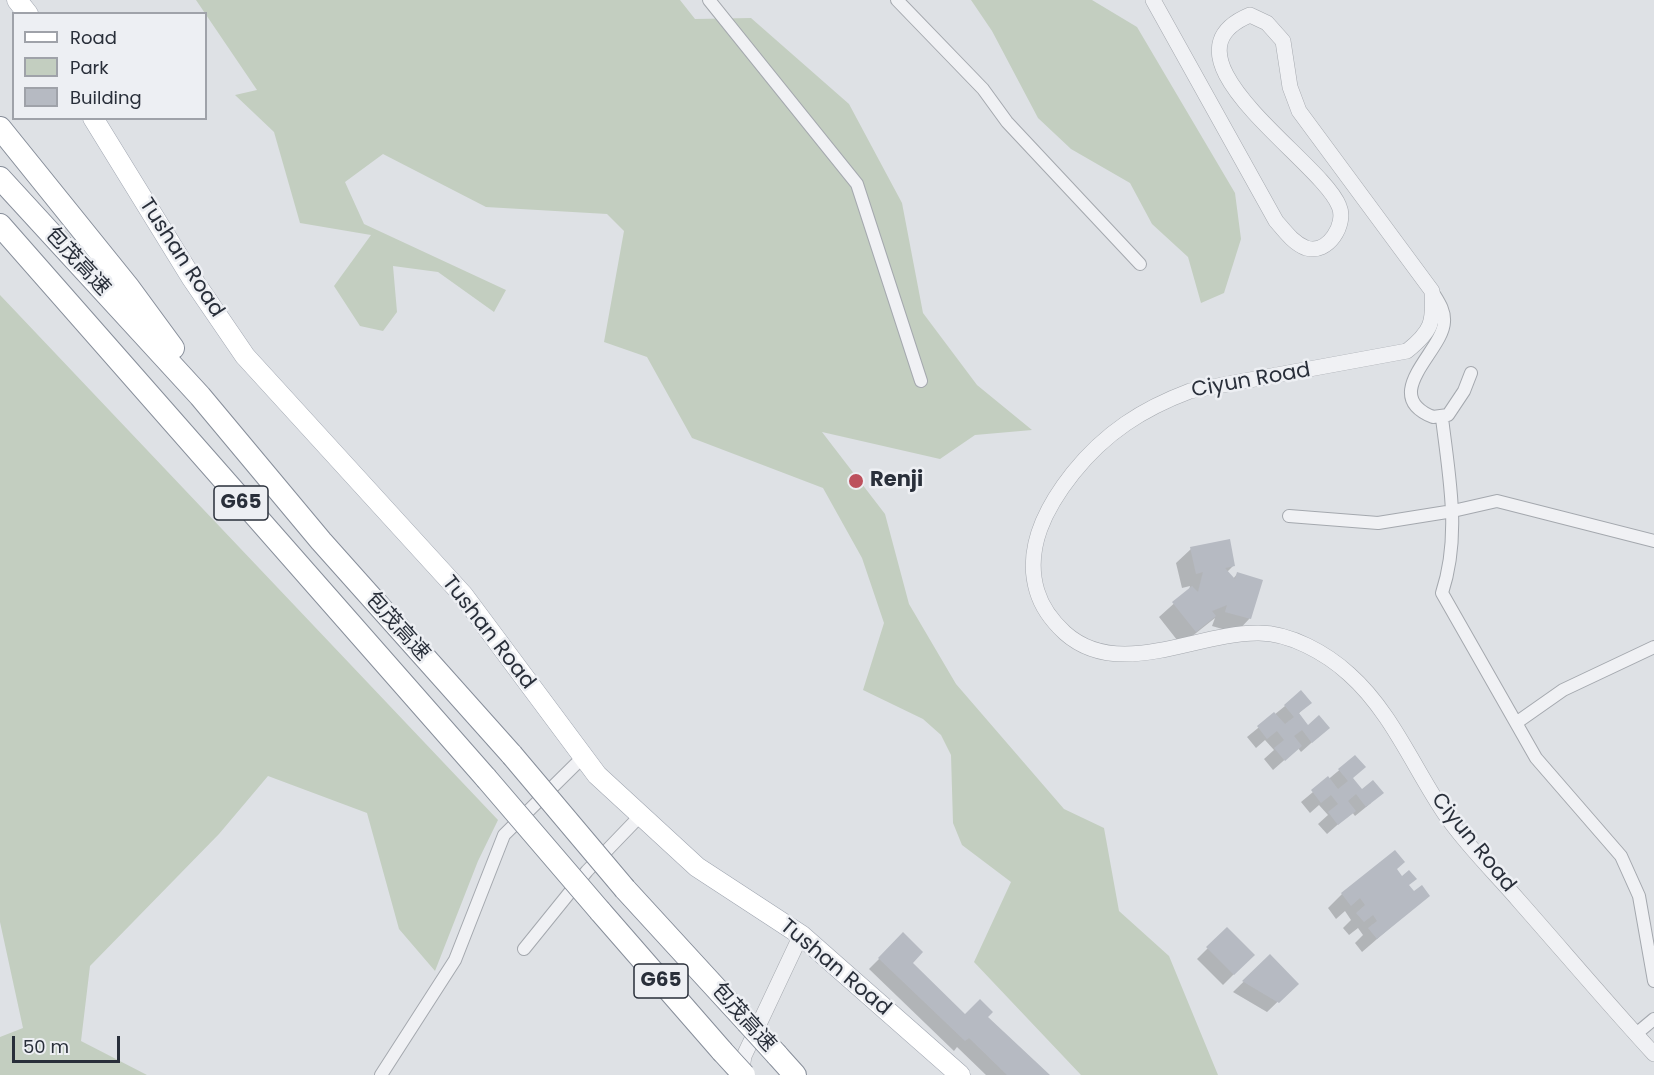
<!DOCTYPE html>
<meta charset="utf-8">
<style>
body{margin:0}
#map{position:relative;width:1654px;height:1075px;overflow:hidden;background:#dee1e5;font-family:Poppins,sans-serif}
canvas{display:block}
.legend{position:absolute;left:12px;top:12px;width:195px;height:108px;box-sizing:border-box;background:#edeff3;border:2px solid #9fa2a9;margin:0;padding:8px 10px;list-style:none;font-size:18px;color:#292f3a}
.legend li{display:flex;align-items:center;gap:12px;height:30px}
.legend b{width:30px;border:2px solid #9fa2a9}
.scale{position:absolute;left:12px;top:1036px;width:108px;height:27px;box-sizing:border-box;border:3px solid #292f3a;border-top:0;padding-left:8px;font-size:18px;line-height:21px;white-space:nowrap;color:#292f3a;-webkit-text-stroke:4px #edeff3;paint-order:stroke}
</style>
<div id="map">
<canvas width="1654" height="1075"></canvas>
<ul class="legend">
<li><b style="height:8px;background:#fff"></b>Road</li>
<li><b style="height:16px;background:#c3cec0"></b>Park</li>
<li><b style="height:16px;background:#b6bac2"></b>Building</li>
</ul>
<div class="scale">50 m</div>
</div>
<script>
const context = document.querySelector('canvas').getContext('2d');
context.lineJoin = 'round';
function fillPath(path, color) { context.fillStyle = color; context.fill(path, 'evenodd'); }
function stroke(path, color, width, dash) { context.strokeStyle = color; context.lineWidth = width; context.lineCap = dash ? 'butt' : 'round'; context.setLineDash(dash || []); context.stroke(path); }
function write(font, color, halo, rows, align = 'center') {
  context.font = font + ' Poppins,"Noto Sans SC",sans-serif'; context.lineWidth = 5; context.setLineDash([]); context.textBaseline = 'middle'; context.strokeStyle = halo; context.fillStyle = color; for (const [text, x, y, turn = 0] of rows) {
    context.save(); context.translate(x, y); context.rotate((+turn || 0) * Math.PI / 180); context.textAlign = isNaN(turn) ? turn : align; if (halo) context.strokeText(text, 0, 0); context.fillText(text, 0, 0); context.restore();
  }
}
fillPath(new Path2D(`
 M196,0H680L695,19L751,18L849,104L902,203L923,313L977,385L1032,430L975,435L940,459L822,432L885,514L909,604L956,684L1064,809L1104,828L1119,911L1169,956L1218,1075H1081L974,962L1011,882L962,845L953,823L951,755L941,735L923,719L863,690L884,623L862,558L823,488L692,438L647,357L604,342L624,231L607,214L486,207L383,154L345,182L364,224L506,290L494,312L438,272L393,266L397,312L383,331L360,326L334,286L371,235L300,223L274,132L235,95L257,90Z
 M971,0H1092L1137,27L1235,193L1241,239L1224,293L1201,303L1188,257L1152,224L1130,183L1071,149L1038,118L992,31Z
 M0,295L498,820L478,861L435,971L399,929L367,813L268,776L219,834L90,966L81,1041L147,1075H0V1037L23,1028L0,922Z`), '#c3cec0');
fillPath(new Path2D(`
 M1191,549L1234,565L1227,572L1233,579L1237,574L1250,618L1236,633L1212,626L1215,618L1181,645L1159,617L1189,590L1190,586L1182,588L1176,563Z
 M1310,703L1298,714L1308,727L1328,728L1301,752L1298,748L1273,770L1264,759L1274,750L1265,740L1256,748L1247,737L1285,706Z
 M1355,757L1352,779L1371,803L1355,816L1352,812L1327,834L1318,824L1328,815L1319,805L1310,813L1301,802Z
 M1395,870L1414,893L1428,895L1362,952L1355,943L1363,935L1358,928L1349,935L1343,928L1351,920L1345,911L1336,919L1328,908L1342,894Z
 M1227,929L1253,955L1223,985L1197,959Z
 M903,935L910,963L965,1016L986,1017L1047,1075H986L957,1047L954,1051L869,969Z
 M1270,956L1296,984L1267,1012L1233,992Z`), '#0003');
fillPath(new Path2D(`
 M1230,539L1235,566L1225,568L1235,579L1237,572L1263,580L1251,619L1225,612L1227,605L1212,611L1216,616L1196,632L1172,602L1192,586L1198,592L1203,572L1196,574L1190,547Z
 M1301,690L1312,703L1299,713L1308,725L1319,715L1330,728L1312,743L1302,730L1294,736L1302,746L1285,761L1274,748L1284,740L1277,731L1267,739L1257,726L1274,712L1285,724L1294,717L1284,705Z
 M1355,755L1366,767L1353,778L1362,789L1373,780L1384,793L1366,807L1356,794L1348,801L1356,811L1338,825L1328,812L1338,804L1331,795L1321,803L1311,790L1328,776L1338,789L1348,781L1338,769Z
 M1395,850L1405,862L1397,869L1402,876L1409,870L1417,879L1409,885L1414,891L1422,885L1430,896L1377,939L1368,928L1377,921L1373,915L1364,922L1356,913L1365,905L1360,898L1351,906L1341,893Z
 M1227,927L1255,955L1234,975L1206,947Z
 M903,932L923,952L913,963L965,1014L980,999L993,1012L988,1017L1050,1075H1007L969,1038L965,1041L899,978L878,958Z
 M1270,954L1299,984L1279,1003L1242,981Z`), '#b6bac2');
const minor = new Path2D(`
 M709,0L857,184L921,381
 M897,0L983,89L1007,122L1140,264
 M1432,291C1438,301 1445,310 1444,322C1443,351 1378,395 1433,417L1448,415L1464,391L1471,373
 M1442,418C1449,477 1461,535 1442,593L1536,758L1621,856L1639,896L1654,981
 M1289,516L1378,523L1453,511L1497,501L1654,541
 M1516,723L1563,690L1654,647
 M524,949L587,871L640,816
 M1636,1034L1654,1019
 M381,1075L455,960L504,835L583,757`);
const tertiary = new Path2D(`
 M1153,0L1276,221C1284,230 1293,243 1306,248C1328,255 1347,224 1339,206C1321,160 1151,56 1250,15L1267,23L1283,41L1290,87L1299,111L1432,291C1434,322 1432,331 1407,351L1190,391C1142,409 1105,433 1073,473C1046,507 1024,548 1037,591C1042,608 1052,621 1065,633C1119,681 1196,632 1259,633C1290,633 1326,653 1349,674C1392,712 1415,771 1447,817C1468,847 1496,874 1520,902C1565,953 1608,1004 1654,1054
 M741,1075L744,1056L801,935`);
const primary = new Path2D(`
 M17,0L28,14
 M93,118L191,277L245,356L463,595L597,775L697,867L801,935L960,1075`);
const motorway = new Path2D(`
 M0,128L129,288L173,348
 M0,178L200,396L321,541L512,755
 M0,225L486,778
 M625,889L747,1022
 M600,911L722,1051
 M777,1055L795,1075`);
stroke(minor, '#a4a8ae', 14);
stroke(tertiary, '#a4a8ae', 16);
stroke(primary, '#9fa5b0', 21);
stroke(motorway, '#878e9a', 24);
stroke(minor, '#f0f1f4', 12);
stroke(tertiary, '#f0f1f4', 15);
stroke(primary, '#fff', 20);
stroke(motorway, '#fff', 22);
const motorwayBridge = new Path2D(`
 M512,755L625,889
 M486,778L600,911
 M747,1022L777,1055
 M722,1051L744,1075`);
stroke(motorwayBridge, '#878e9a', 24, []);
stroke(motorwayBridge, '#fff', 22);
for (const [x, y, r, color] of [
 [856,481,8,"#bd515d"]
]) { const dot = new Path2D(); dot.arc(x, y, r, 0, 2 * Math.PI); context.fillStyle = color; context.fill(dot); stroke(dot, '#edeff3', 2); }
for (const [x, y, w] of [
 [241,503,54],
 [661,981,54]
]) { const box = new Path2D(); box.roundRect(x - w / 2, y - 17, w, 34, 4.5); context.fillStyle = '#edeff3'; context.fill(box); stroke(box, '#292f3a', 1.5); }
write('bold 20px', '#292f3a', null, [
 ["G65",241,503],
 ["G65",661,981]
]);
write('21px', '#292f3a', '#edeff3', [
 ["Tushan Road",181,258,57],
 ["包茂高速",77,262,47],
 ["Ciyun Road",1251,381,-10],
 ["包茂高速",397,627,48],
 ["Tushan Road",488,633,52],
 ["Ciyun Road",1473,843,51],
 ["Tushan Road",835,968,40],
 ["包茂高速",743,1018,48]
]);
write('bold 21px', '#292f3a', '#edeff3', [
 ["Renji",870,481]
], 'left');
</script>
